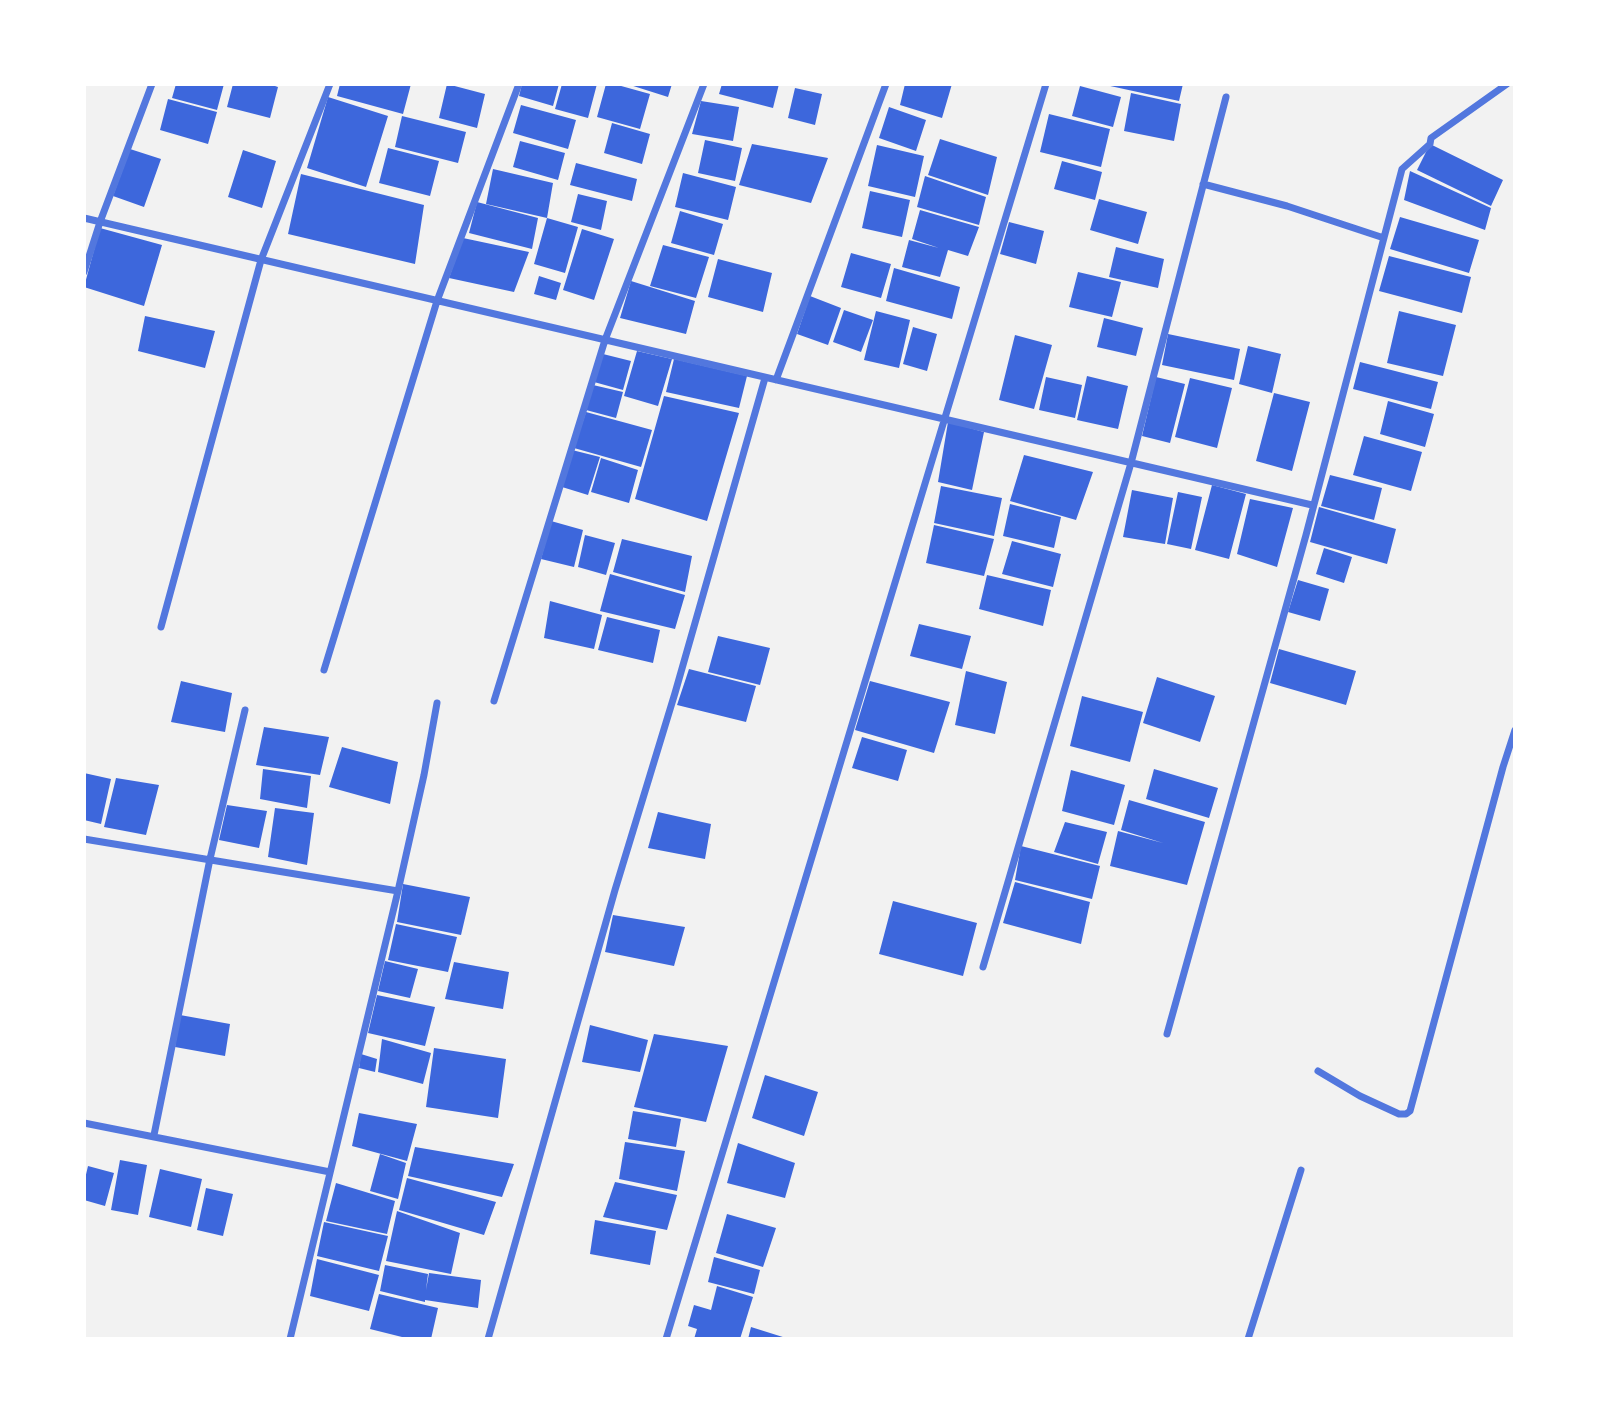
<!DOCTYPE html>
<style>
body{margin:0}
#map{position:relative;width:1599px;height:1423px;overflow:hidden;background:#f2f2f2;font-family:"Nunito Sans",sans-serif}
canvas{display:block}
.frame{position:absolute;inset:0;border:86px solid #fff;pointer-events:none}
</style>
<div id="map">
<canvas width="1599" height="1423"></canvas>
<div class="frame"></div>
</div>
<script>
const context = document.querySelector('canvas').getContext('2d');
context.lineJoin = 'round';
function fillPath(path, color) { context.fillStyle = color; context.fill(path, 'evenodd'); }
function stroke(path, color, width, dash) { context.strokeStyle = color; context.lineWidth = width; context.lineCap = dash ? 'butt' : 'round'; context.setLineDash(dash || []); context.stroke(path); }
fillPath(new Path2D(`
 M176,84H224L217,110L172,98Z
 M233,84H269L278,87L270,118L227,107Z
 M340,84H411L403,114L337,96Z
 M447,84L485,94L477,128L439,118Z
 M522,84H559L553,106L519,96Z
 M562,84H597L588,118L555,109Z
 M606,84H614L650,94L640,129L597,117Z
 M627,84H672L668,97Z
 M722,84H779L773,108L719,94Z
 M905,84H952L942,118L900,105Z
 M1101,84H1183L1179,101Z
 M1080,86L1121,97L1113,127L1072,116Z
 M795,88L822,94L815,125L788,118Z
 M1131,93L1181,104L1174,141L1124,131Z
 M328,97L388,116L366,187L307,168Z
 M168,99L217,112L208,144L160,130Z
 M701,101L739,107L733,141L692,134Z
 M521,105L576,120L568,149L513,133Z
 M889,107L926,120L916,151L879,138Z
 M1049,114L1110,129L1101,167L1040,152Z
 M402,116L466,132L458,163L395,147Z
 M612,123L650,134L642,164L604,153Z
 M940,139L997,157L988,195L928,175Z
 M705,140L742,148L735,181L698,173Z
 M520,141L565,153L558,180L513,167Z
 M752,144L828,158L811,203L739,185Z
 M1430,144L1503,180L1491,206L1417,170Z
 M877,145L924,156L915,197L868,186Z
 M388,148L439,161L430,196L379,183Z
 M130,149L161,159L144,207L113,196Z
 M243,150L276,161L262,208L228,197Z
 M1062,161L1102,172L1095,200L1054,189Z
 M576,163L637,179L632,201L570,185Z
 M493,169L553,183L547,218L486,204Z
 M1410,171L1491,208L1485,230L1404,200Z
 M683,173L736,187L728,220L675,207Z
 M301,174L424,205L415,264L288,234Z
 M925,176L986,197L979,225L917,207Z
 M870,191L910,200L902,237L862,228Z
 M578,194L607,201L601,230L571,222Z
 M1099,199L1147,212L1138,244L1090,230Z
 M477,202L538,218L532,249L469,233Z
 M920,210L979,227L968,256L948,250L940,277L902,267L909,240L939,248L912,239Z
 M680,211L723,224L714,255L671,243Z
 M1400,217L1479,240L1469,273L1390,249Z
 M547,218L578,227L565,273L534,264Z
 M1009,222L1044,231L1036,264L1000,254Z
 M100,228L162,245L144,306L84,287Z
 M582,229L614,239L594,300L563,290Z
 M463,238L529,252L514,292L449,278Z
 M663,245L709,257L696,298L650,286Z
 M1116,247L1164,259L1158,288L1109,277Z
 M851,253L891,264L881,298L841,287Z
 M1389,256L1471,277L1462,313L1379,291Z
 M718,259L772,273L763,312L708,297Z
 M894,268L960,287L952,319L886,301Z
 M1078,272L1121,282L1112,317L1069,307Z
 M539,276L561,283L556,300L534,294Z
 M631,281L695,301L686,334L620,318Z
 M810,296L841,308L828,345L797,334Z
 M844,310L873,320L861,352L833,342Z
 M876,311L910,320L899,368L864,360Z
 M1399,311L1456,325L1443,376L1387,363Z
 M145,316L215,331L205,368L138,351Z
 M1104,318L1143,328L1136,356L1097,347Z
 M913,327L937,334L927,371L903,364Z
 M1168,334L1240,349L1234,380L1162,365Z
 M1015,335L1052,345L1034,409L999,400Z
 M1248,346L1281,354L1272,393L1239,384Z
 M637,351L672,359L658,406L624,396Z
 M603,354L631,361L623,390L594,382Z
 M674,359L747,376L739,408L666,392Z
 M1360,362L1438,382L1431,409L1353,389Z
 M1087,376L1128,386L1118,429L1077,420Z
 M1046,377L1082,385L1075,418L1039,410Z
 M1156,377L1185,384L1170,443L1142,436Z
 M1190,378L1232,388L1217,448L1175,437Z
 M593,385L623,392L616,418L586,410Z
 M1274,393L1310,402L1292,471L1256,461Z
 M664,396L739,413L707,521L635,499Z
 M1388,401L1434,414L1425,447L1380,434Z
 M586,412L652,430L641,467L574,448Z
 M948,422L984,432L972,490L938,482Z
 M1364,436L1422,452L1411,491L1353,475Z
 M572,450L600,457L588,495L562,487Z
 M1024,455L1093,472L1076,520L1010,501Z
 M601,458L638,470L629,503L591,492Z
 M1330,475L1382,488L1374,520L1321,506Z
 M1212,485L1246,494L1229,559L1195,550Z
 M941,486L1002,498L994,536L934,523Z
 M1132,490L1173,498L1165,544L1123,537Z
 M1178,492L1202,497L1191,549L1167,544Z
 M1250,499L1293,508L1277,567L1237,554Z
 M1010,504L1061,517L1054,548L1003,536Z
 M1319,507L1396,529L1387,564L1310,542Z
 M551,521L583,530L574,567L541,559Z
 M934,525L994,539L984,576L926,563Z
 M585,535L615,543L606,575L578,567Z
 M622,539L692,556L685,592L613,572Z
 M1012,541L1061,554L1053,587L1002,574Z
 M1324,548L1352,557L1344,583L1316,574Z
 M610,574L685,595L675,629L600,611Z
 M987,575L1051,590L1043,626L979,609Z
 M1298,580L1329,589L1320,621L1288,612Z
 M550,601L602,615L594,649L544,638Z
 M607,617L660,630L653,663L598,650Z
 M919,624L971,636L962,669L910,656Z
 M718,636L770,648L760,685L708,672Z
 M1279,649L1356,671L1346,705L1270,683Z
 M689,669L756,686L746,722L677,705Z
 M966,671L1007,682L995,734L955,725Z
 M1157,677L1215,696L1200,742L1143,723Z
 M181,681L232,693L225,732L171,722Z
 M870,681L950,702L934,753L855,730Z
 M1082,696L1143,712L1130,762L1070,746Z
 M264,727L329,737L320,775L256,765Z
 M862,737L907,750L898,781L852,768Z
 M342,747L398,762L390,804L329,787Z
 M263,769L311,776L307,808L260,799Z
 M1154,769L1218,788L1209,818L1146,799Z
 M1071,770L1125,785L1114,825L1062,811Z
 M84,773L111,779L101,824L84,820Z
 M116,778L159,785L146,835L104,827Z
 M1129,800L1205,822L1187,885L1110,866L1118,831L1163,843L1121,830Z
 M227,805L267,811L259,848L219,840Z
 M275,808L314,813L307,865L268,857Z
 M658,812L711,824L705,859L648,848Z
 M1065,822L1107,832L1098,864L1054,852Z
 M1021,846L1100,866L1092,899L1015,880Z
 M1015,882L1090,902L1081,944L1003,923Z
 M403,884L470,897L461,935L397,922Z
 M893,901L977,923L963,976L879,954Z
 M613,915L685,927L674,966L605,952Z
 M396,924L457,937L448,972L388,960Z
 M385,961L418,969L410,998L378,991Z
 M454,962L509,972L503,1009L445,999Z
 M377,995L435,1007L425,1046L368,1033Z
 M180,1015L230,1024L225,1056L175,1047Z
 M590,1025L648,1040L640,1072L582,1062Z
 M654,1034L728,1046L706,1122L634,1107Z
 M382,1039L431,1053L423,1084L378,1072Z
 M434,1048L506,1059L498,1118L426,1107Z
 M361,1054L377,1059L375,1072L359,1068Z
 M765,1075L818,1092L804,1136L752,1118Z
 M633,1111L681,1119L676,1147L628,1139Z
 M359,1113L417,1124L407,1161L352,1146Z
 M625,1142L685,1151L677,1191L619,1179Z
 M738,1143L795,1163L785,1198L727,1183Z
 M415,1147L514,1164L502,1197L408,1176Z
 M380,1154L406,1163L398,1199L370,1191Z
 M120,1160L147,1165L138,1215L111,1210Z
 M88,1166L114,1173L105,1206L84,1200V1183Z
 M160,1169L202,1179L191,1227L149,1217Z
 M407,1178L496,1202L484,1235L399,1210Z
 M615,1182L677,1195L667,1230L603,1217Z
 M336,1183L395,1201L387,1234L326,1221Z
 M206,1188L233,1194L223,1236L197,1230Z
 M397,1211L460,1233L451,1274L386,1261Z
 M727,1214L776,1228L763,1267L716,1253Z
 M595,1220L656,1231L650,1265L590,1254Z
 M324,1222L388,1236L379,1271L317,1256Z
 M714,1257L760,1270L754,1294L708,1282Z
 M317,1259L379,1275L369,1311L310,1296Z
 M385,1265L428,1274L426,1290L429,1273L481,1280L478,1308L425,1300V1302L380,1291Z
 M717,1286L753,1297L740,1339H694L697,1329L688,1326L694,1305L711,1310Z
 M379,1294L438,1308L431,1339H410L370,1329Z
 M751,1327L786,1338V1339H748Z`), '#3d67dc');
stroke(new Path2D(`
 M1203,184L1287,206L1384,238
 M84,218L1312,505
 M84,272L100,222L152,84
 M776,380L886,84
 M161,627L261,260L330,84
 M324,670L437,301L519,84
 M494,701L605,340L704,84
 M84,839L398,891
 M983,967L1131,463L1226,97
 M1167,1034L1306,535L1402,169L1430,144L1431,138L1507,84
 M1318,1071L1360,1096L1399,1114H1406L1410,1111L1503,767L1515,730
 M84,1123L330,1172
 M154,1135L210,859L245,710
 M290,1339L398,891L424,775L437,703
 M488,1339L615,890L675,693L765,378
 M666,1339L1046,84
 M1248,1339L1301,1170`), '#5277de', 7);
</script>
